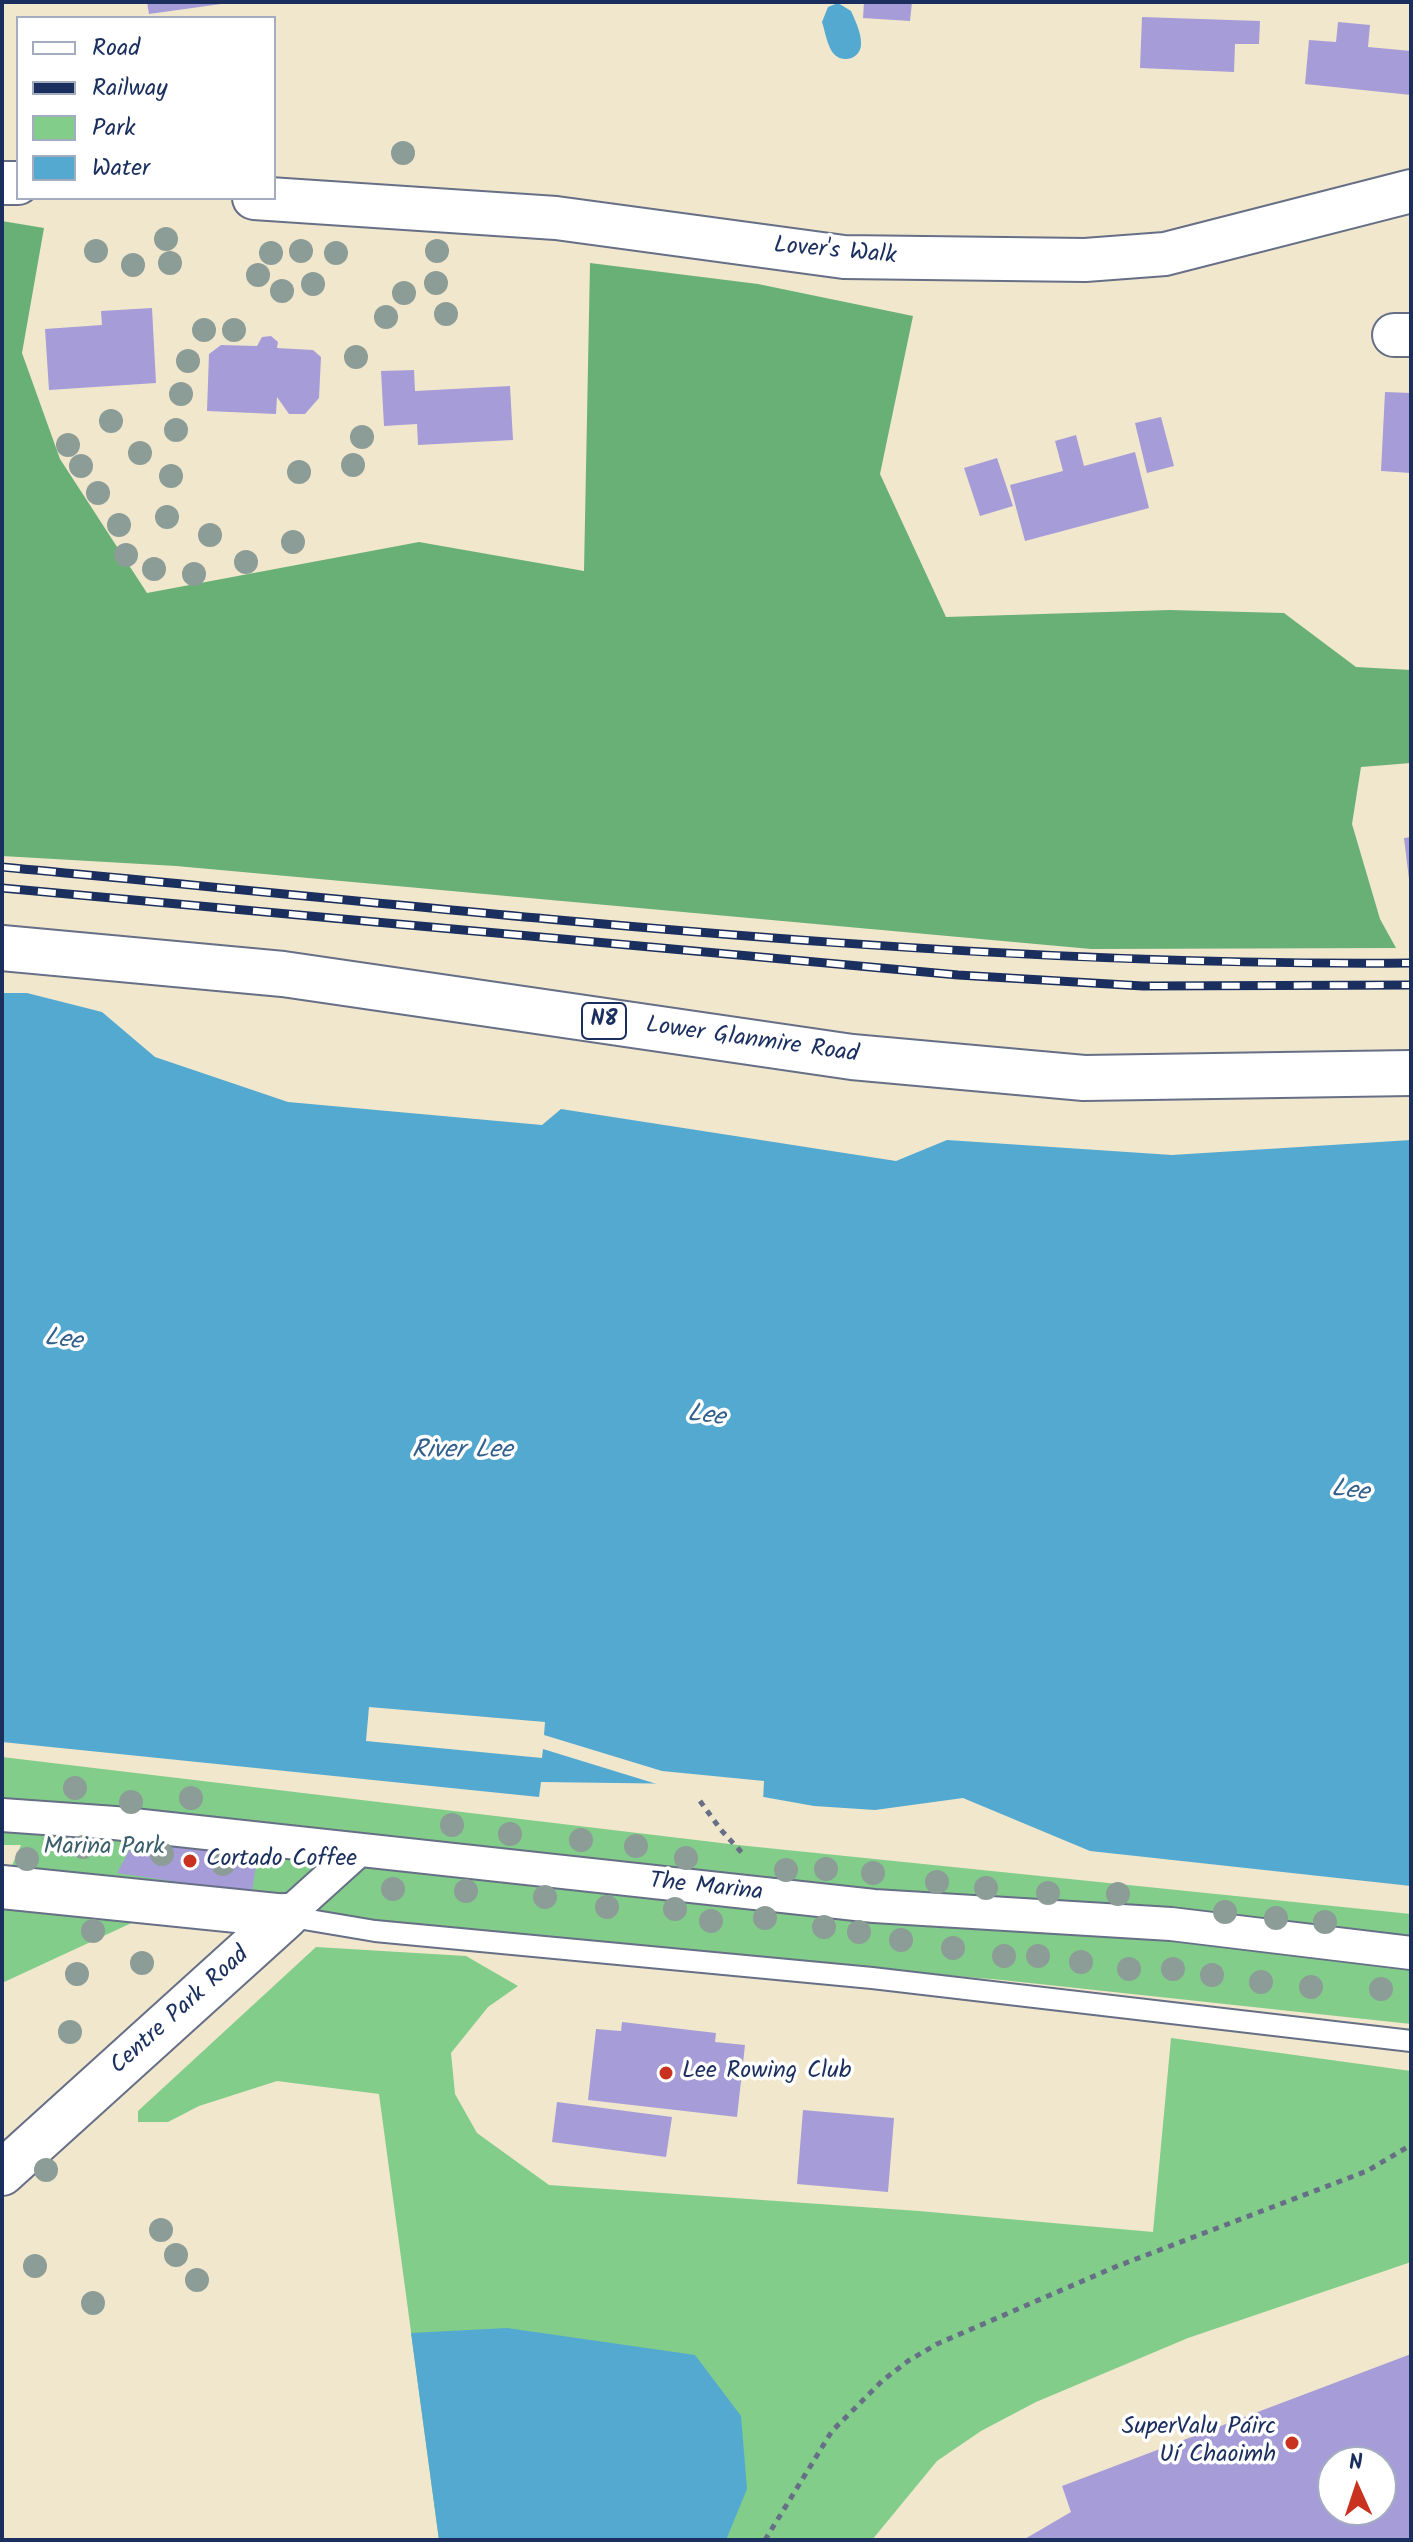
<!DOCTYPE html>
<meta charset="utf-8">
<style>
body{margin:0}
#map{position:relative;width:1413px;height:2542px;overflow:hidden;background:#f1e7cd;font-family:Kalam,sans-serif}
canvas{display:block}
.frame{position:absolute;inset:0;border:4px solid #1b2f5e;pointer-events:none}
.legend{position:absolute;left:16px;top:16px;width:260px;height:184px;box-sizing:border-box;background:#fff;border:2px solid #a4acbf;margin:0;padding:10px 14px;list-style:none;font-size:24px;color:#1b2f5e}
.legend li{display:flex;align-items:center;gap:16px;height:40px}
.legend b{width:40px;border:2px solid #a4acbf}
.north{position:absolute;left:1317px;top:2446px;width:80px;height:80px;box-sizing:border-box;background:#fff;border:2px solid #a4acbf;border-radius:50%;rotate:357deg;font-size:22px;font-weight:700;line-height:32px;text-align:center;color:#1b2f5e}
.north::after{content:'';display:block;margin:auto;width:28px;height:36px;background:#c8321e;clip-path:polygon(50% 0,100% 100%,50% 72%,0 100%)}
</style>
<div id="map">
<canvas width="1413" height="2542"></canvas>
<div class="frame"></div>
<ul class="legend">
<li><b style="height:10px;background:#fff"></b>Road</li>
<li><b style="height:10px;background:#1b2f5e"></b>Railway</li>
<li><b style="height:22px;background:#82cd8a"></b>Park</li>
<li><b style="height:22px;background:#54a9d0"></b>Water</li>
</ul>
<div class="north">N</div>
</div>
<script>
const context = document.querySelector('canvas').getContext('2d');
context.lineJoin = 'round';
function fillPath(path, color) { context.fillStyle = color; context.fill(path, 'evenodd'); }
function stroke(path, color, width, dash) { context.strokeStyle = color; context.lineWidth = width; context.lineCap = dash ? 'butt' : 'round'; context.setLineDash(dash || []); context.stroke(path); }
function write(font, color, halo, rows, align = 'center') {
  context.font = font + ' Kalam,sans-serif'; context.lineWidth = 7; context.setLineDash([]); context.textBaseline = 'middle'; context.strokeStyle = halo; context.fillStyle = color; for (const [text, x, y, turn = 0] of rows) {
    context.save(); context.translate(x, y); context.rotate((+turn || 0) * Math.PI / 180); context.textAlign = isNaN(turn) ? turn : align; if (halo) context.strokeText(text, 0, 0); context.fillText(text, 0, 0); context.restore();
  }
}
fillPath(new Path2D(`
 M2,1757L738,1845L1411,1914V2024L1002,1980L358,1925L151,1914L2,1983V1888L21,1845H2Z
 M316,1947L466,1956L518,1986L488,2007L451,2053L455,2094L477,2133L549,2185L919,2211L1153,2232L1171,2038L1411,2071V2262L1188,2338L1036,2402L981,2431L937,2461L872,2540H439L379,2094L277,2081L199,2106L168,2122H138V2111Z`), '#82cd8a');
fillPath(new Path2D(`
 M2,221L44,228L22,353L60,459L147,593L419,542L584,571L590,263L758,284L913,316L880,474L946,617L1170,610L1284,613L1356,667L1411,670V763L1361,767L1352,824L1380,919L1396,948L1091,949L176,866L2,856Z`), '#69b076');
fillPath(new Path2D(`
 M838,3L851,11C855,20 861,32 861,43C862,58 843,65 833,53C827,45 825,31 822,22L828,7Z
 M2,993H27L102,1012L155,1057L288,1102L542,1125L561,1109L896,1161L947,1140L1172,1155L1411,1140V1886L1090,1851L963,1798L875,1810L814,1806L691,1784L541,1782L539,1797L2,1742Z
 M507,2328L695,2355L741,2416L747,2489L726,2540H439L411,2333Z`), '#54a9d0');
fillPath(new Path2D(`
 M369,1707L545,1722L544,1735L662,1771L764,1781L763,1801L691,1788L659,1789L660,1785L543,1749L542,1758L366,1741Z`), '#f1e7cd');
fillPath(new Path2D(`
 M147,2H221V4L149,14Z
 M864,2H912L910,21L863,18Z
 M1142,17L1260,21L1259,44H1235L1234,72L1140,68Z
 M1338,22L1370,25L1368,47L1411,51V95L1305,84L1309,40L1336,42Z
 M152,308L156,383L49,390L45,329L102,325L101,311Z
 M271,336L278,342L277,348L313,350L321,357L319,398L305,414H289L277,397L276,414L207,411L209,354L221,345L257,346L262,337Z
 M414,370L415,391L510,386L513,440L418,445L417,424L384,426L381,371Z
 M1385,392L1411,393V473L1381,471Z
 M1161,417L1174,466L1147,473L1135,423Z
 M1076,435L1084,466L1135,452L1149,508L1025,541L1010,485L1063,471L1055,441Z
 M997,458L1013,506L980,516L964,468Z
 M1411,837V879H1409L1404,838Z
 M191,1840L258,1850L252,1893L117,1873L130,1849Z
 M622,2022L716,2033L715,2042L745,2045L737,2117L588,2100L596,2029L621,2031Z
 M557,2102L672,2117L666,2157L552,2142Z
 M803,2110L894,2118L888,2192L797,2184Z
 M1411,2354V2540H1023L1071,2512L1062,2486ZM1333,2462H1381V2510H1333Z`), '#a69dd8');
const service = new Path2D(`
 M286,1916L375,1931L872,1978L1411,2041`);
const pedestrian = new Path2D(`
 M2,1815L115,1823L874,1906L1171,1924L1411,1953
 M286,1916L359,1850`);
const minor = new Path2D(`
 M2,183H18
 M254,198L556,218L844,257L1085,260L1165,254L1411,191
 M1394,335H1411
 M2,1887L286,1916`);
const tertiary = new Path2D(`
 M2,2173L286,1916`);
const trunk = new Path2D(`
 M2,948L283,974L852,1057L1084,1078L1411,1073`);
stroke(service, '#666f85', 24);
stroke(pedestrian, '#666f85', 36);
stroke(minor, '#666f85', 46);
stroke(tertiary, '#666f85', 48);
stroke(trunk, '#666f85', 48);
stroke(new Path2D(`
 M700,1801L721,1830L745,1856
 M765,2540L832,2431L882,2381L908,2361L937,2344L1115,2267L1367,2171L1411,2145`), '#666f85', 5, [6, 6]);
stroke(service, '#fff', 20);
stroke(pedestrian, '#fff', 32);
stroke(minor, '#fff', 42);
stroke(tertiary, '#fff', 44);
stroke(trunk, '#fff', 44);
const rail = new Path2D(`
 M2,867C471,910 940,967 1411,963
 M2,888L958,975L1143,986L1411,985`);
stroke(rail, '#1b2f5e', 9);
stroke(rail, '#fff', 6, [18]);
context.fillStyle = '#8c9c97';
for (const [x, y] of [
 [403,153],
 [166,239],
 [96,251],
 [301,251],
 [437,251],
 [271,253],
 [336,253],
 [170,263],
 [133,265],
 [258,275],
 [436,283],
 [313,284],
 [282,291],
 [404,293],
 [446,314],
 [386,317],
 [204,330],
 [234,330],
 [356,357],
 [188,361],
 [181,394],
 [111,421],
 [176,430],
 [362,437],
 [68,445],
 [140,453],
 [353,465],
 [81,466],
 [299,472],
 [171,476],
 [98,493],
 [167,517],
 [119,525],
 [210,535],
 [293,542],
 [126,555],
 [246,562],
 [154,569],
 [194,574],
 [75,1788],
 [191,1798],
 [131,1802],
 [452,1825],
 [510,1834],
 [581,1840],
 [636,1846],
 [83,1847],
 [162,1854],
 [686,1858],
 [27,1859],
 [223,1864],
 [826,1869],
 [786,1870],
 [873,1873],
 [937,1882],
 [986,1888],
 [393,1889],
 [466,1891],
 [1048,1893],
 [1118,1894],
 [545,1897],
 [607,1907],
 [675,1909],
 [1225,1912],
 [765,1918],
 [1276,1918],
 [711,1921],
 [1325,1922],
 [824,1927],
 [93,1931],
 [859,1932],
 [901,1940],
 [953,1948],
 [1004,1956],
 [1038,1956],
 [1081,1962],
 [142,1963],
 [1129,1969],
 [1173,1969],
 [77,1974],
 [1212,1975],
 [1261,1982],
 [1311,1987],
 [1381,1989],
 [70,2032],
 [46,2170],
 [161,2230],
 [176,2255],
 [35,2266],
 [197,2280],
 [93,2303]
]) { context.beginPath(); context.arc(x, y, 12, 0, 2 * Math.PI); context.fill(); }
for (const [x, y, r, color] of [
 [190,1861,8,"#c8321e"],
 [666,2073,8,"#c8321e"],
 [1292,2443,8,"#c8321e"]
]) { const dot = new Path2D(); dot.arc(x, y, r, 0, 2 * Math.PI); context.fillStyle = color; context.fill(dot); stroke(dot, '#fff', 3); }
for (const [x, y, w] of [
 [604,1021,44]
]) { const box = new Path2D(); box.roundRect(x - w / 2, y - 18, w, 36, 6); context.fillStyle = '#fff'; context.fill(box); stroke(box, '#1b2f5e', 2); }
write('bold 22px', '#1b2f5e', null, [
 ["N8",604,1021]
]);
write('24px', '#1b2f5e', '#fff', [
 ["Lover's Walk",835,253,5],
 ["Lower Glanmire Road",752,1042,8],
 ["The Marina",706,1889,6],
 ["Centre Park Road",181,2012,-42]
]);
write('24px', '#3a5e6b', '#fff', [
 ["Marina Park",104,1849]
]);
write('24px', '#1b2f5e', '#fff', [
 ["Cortado Coffee",206,1861],
 ["Lee Rowing Club",682,2073],
 ["SuperValu Páirc",1276,2429,"right"],
 ["Uí Chaoimh",1276,2457,"right"]
], 'left');
write('italic 26px', '#32608c', '#fff', [
 ["Lee",63,1342,7],
 ["Lee",706,1418,7],
 ["River Lee",462,1453],
 ["Lee",1350,1493,7]
]);
</script>
